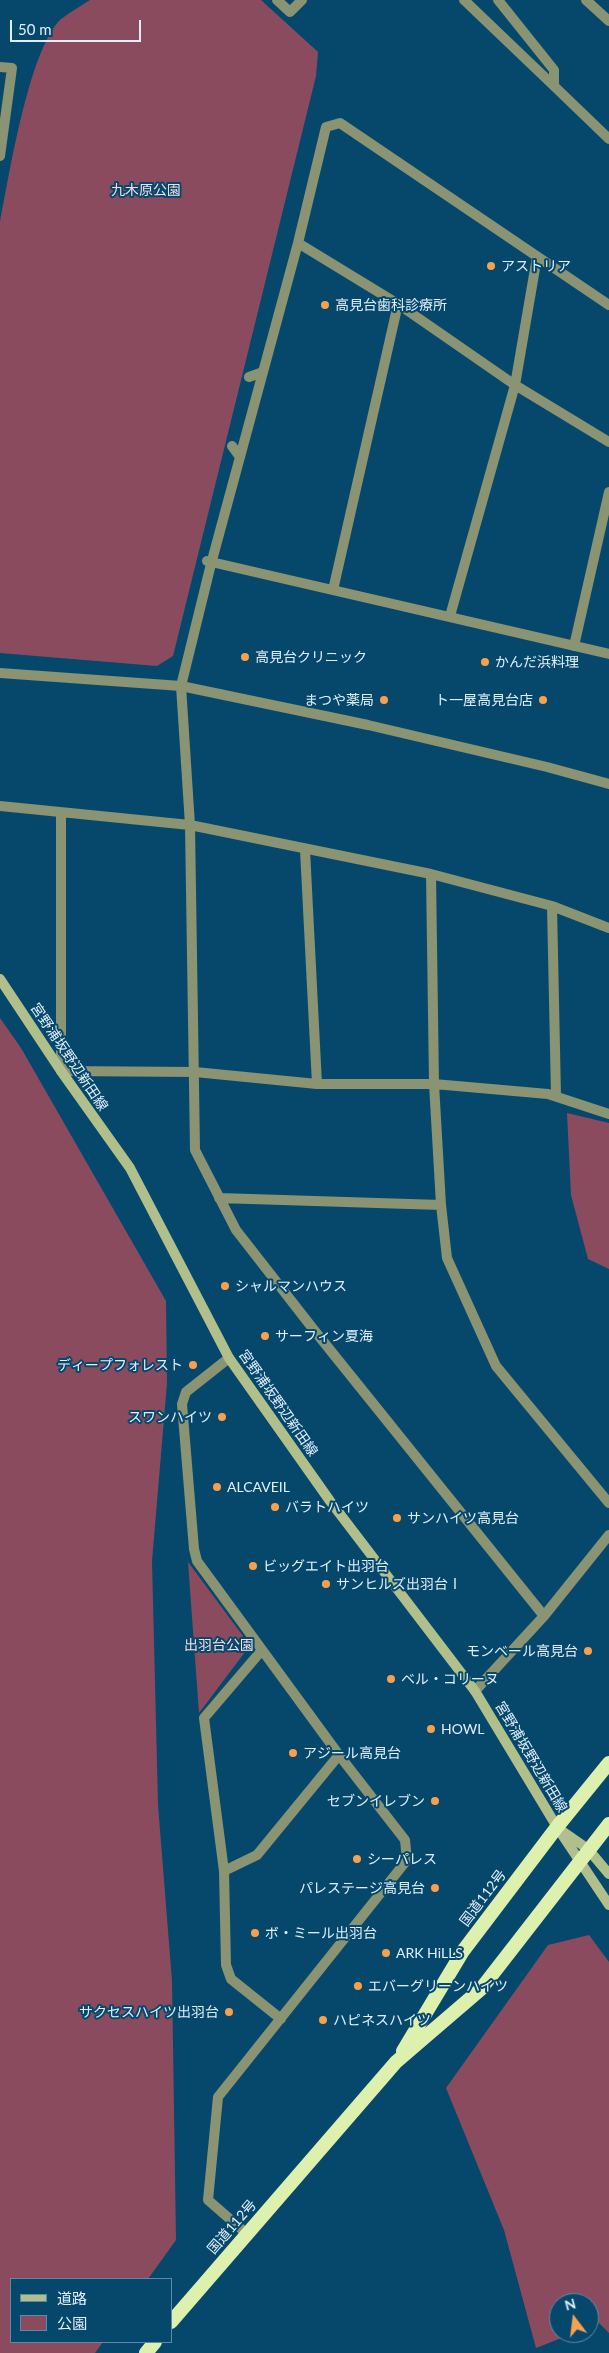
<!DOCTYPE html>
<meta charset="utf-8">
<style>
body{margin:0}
#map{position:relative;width:609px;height:2353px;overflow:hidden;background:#06486c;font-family:Lato,"Noto Sans JP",sans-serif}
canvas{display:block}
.legend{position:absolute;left:10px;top:2278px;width:162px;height:65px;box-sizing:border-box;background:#06486c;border:1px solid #5d8ba5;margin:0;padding:6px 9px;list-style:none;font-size:15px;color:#e0effa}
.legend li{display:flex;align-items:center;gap:10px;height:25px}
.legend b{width:25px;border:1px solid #5d8ba5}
.north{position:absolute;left:549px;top:2293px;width:50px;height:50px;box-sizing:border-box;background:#06486c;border:1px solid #5d8ba5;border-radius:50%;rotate:345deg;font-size:14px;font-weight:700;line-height:20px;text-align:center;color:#e0effa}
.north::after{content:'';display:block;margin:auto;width:18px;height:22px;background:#f9a04d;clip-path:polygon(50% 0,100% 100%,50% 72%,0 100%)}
.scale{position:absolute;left:10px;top:20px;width:131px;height:22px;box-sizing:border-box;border:2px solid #e0effa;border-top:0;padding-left:6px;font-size:15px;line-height:18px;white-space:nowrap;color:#e0effa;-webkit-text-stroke:4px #06486c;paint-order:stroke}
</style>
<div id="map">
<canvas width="609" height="2353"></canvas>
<ul class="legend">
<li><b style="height:6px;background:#b1bf8b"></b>道路</li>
<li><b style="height:14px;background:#8b4b5f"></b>公園</li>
</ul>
<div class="north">N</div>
<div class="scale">50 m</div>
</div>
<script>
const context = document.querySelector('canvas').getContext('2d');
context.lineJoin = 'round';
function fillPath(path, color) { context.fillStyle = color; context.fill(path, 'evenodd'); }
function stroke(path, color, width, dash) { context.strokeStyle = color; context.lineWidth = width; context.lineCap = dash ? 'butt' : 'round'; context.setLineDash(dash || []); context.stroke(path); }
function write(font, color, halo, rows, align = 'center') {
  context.font = font + ' Lato,"Noto Sans JP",sans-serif'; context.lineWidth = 4; context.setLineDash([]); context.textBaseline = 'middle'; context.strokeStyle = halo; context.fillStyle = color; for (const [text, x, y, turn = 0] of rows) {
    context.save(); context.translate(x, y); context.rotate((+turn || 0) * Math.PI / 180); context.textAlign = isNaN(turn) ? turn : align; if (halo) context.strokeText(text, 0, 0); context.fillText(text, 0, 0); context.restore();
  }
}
fillPath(new Path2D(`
 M90,0H261L318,52L316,76L173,656L157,666L0,653V222C9,176 29,49 61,19C70,12 81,6 90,0Z
 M0,1018L21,1048L166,1301L167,1383L152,1561L158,1805L172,1981L176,2240L148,2279H11V2342H103L95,2353H0Z
 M567,1113L609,1123V1269L588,1259L571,1195Z
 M188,1562L243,1636L245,1652L199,1713Z
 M589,1935L609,1962V2333L599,2323L589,2327V2303H559V2333H574L536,2348L504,2230L446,2088L548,1945Z`), '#8b4b5f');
stroke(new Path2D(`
 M277,0L290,12L302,0
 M464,0L554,86
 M498,0L554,70V86L609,139
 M586,0L609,21
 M0,67L12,68L0,156
 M298,243L398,304L515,385L609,442
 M249,377L263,372
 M232,446L240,457
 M207,561L609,654
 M333,590L398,304
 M450,616L515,385L537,257
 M574,646L609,492
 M0,806L190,825L431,874L552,906L609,928
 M61,813V1071L195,1072L317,1084H434L548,1094L609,1114
 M305,850L317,1084
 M431,874L434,1084L441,1205L447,1258L496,1366L609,1503
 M552,906L556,1096
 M219,1198L441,1205
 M229,1358L186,1392L182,1404L194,1549L197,1561L339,1755L405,1840L407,1860L218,2097L208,2200L247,2234
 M544,1616L314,1330L236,1230L195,1150L190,825L181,686L211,564L298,243L326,127L340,123L609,305
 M262,1650L204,1718L224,1871L226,1965L231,1979L281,2019
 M475,1691L544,1616L609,1535
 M224,1871L257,1855L339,1755`), '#8a9372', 10);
stroke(new Path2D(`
 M0,673L181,686L368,725L547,767L609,784`), '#8a9372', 10);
stroke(new Path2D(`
 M0,979L61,1071L130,1168L229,1358L330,1501L475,1691L557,1827L609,1905
 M562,1831L588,1849L609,1874`), '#b1bf8b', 10);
stroke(new Path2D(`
 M403,2051L463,1951L557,1827L609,1763
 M171,2322L396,2062L481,1989L609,1824
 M146,2353L155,2342`), '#def0ad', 14);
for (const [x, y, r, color] of [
 [491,266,5,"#f9a04d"],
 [325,305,5,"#f9a04d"],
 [245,657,5,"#f9a04d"],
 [485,662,5,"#f9a04d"],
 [384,700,5,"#f9a04d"],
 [543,700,5,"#f9a04d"],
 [225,1286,5,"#f9a04d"],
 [265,1336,5,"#f9a04d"],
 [193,1365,5,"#f9a04d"],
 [222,1417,5,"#f9a04d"],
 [217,1487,5,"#f9a04d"],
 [275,1507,5,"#f9a04d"],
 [397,1518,5,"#f9a04d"],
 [253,1566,5,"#f9a04d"],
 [326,1584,5,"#f9a04d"],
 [588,1651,5,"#f9a04d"],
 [391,1679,5,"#f9a04d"],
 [431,1729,5,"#f9a04d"],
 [293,1753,5,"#f9a04d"],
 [435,1801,5,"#f9a04d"],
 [357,1859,5,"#f9a04d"],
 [435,1888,5,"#f9a04d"],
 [255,1933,5,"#f9a04d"],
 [386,1953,5,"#f9a04d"],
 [358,1986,5,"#f9a04d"],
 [229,2012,5,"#f9a04d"],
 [323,2020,5,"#f9a04d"]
]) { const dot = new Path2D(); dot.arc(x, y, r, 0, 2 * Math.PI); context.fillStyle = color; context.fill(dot); stroke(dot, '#06486c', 2); }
write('14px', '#f4dee3', '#06486c', [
 ["九木原公園",146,190],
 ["出羽台公園",219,1645]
]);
write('14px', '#e0effa', '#06486c', [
 ["アストリア",501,266],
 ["高見台歯科診療所",335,305],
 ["高見台クリニック",255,657],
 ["かんだ浜料理",495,662],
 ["まつや薬局",374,700,"right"],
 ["ト一屋高見台店",533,700,"right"],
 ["シャルマンハウス",235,1286],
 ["サーフィン夏海",275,1336],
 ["ディープフォレスト",183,1365,"right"],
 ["スワンハイツ",212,1417,"right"],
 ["ALCAVEIL",227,1487],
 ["バラトハイツ",285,1507],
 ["サンハイツ高見台",407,1518],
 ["ビッグエイト出羽台",263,1566],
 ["サンヒルズ出羽台Ⅰ",336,1584],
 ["モンベール高見台",578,1651,"right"],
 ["ベル・コリーヌ",401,1679],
 ["HOWL",441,1729],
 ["アジール高見台",303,1753],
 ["セブンイレブン",425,1801,"right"],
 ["シーパレス",367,1859],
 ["パレステージ高見台",425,1888,"right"],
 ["ボ・ミール出羽台",265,1933],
 ["ARK HiLLS",396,1953],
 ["エバーグリーンハイツ",368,1986],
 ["サクセスハイツ出羽台",219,2012,"right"],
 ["ハピネスハイツ",333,2020]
], 'left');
write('14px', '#e0effa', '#06486c', [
 ["宮野浦坂野辺新田線",69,1057,56],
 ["宮野浦坂野辺新田線",278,1403,55],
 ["宮野浦坂野辺新田線",531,1757,59],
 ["国道112号",483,1898,-53],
 ["国道112号",232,2227,-49]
]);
</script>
